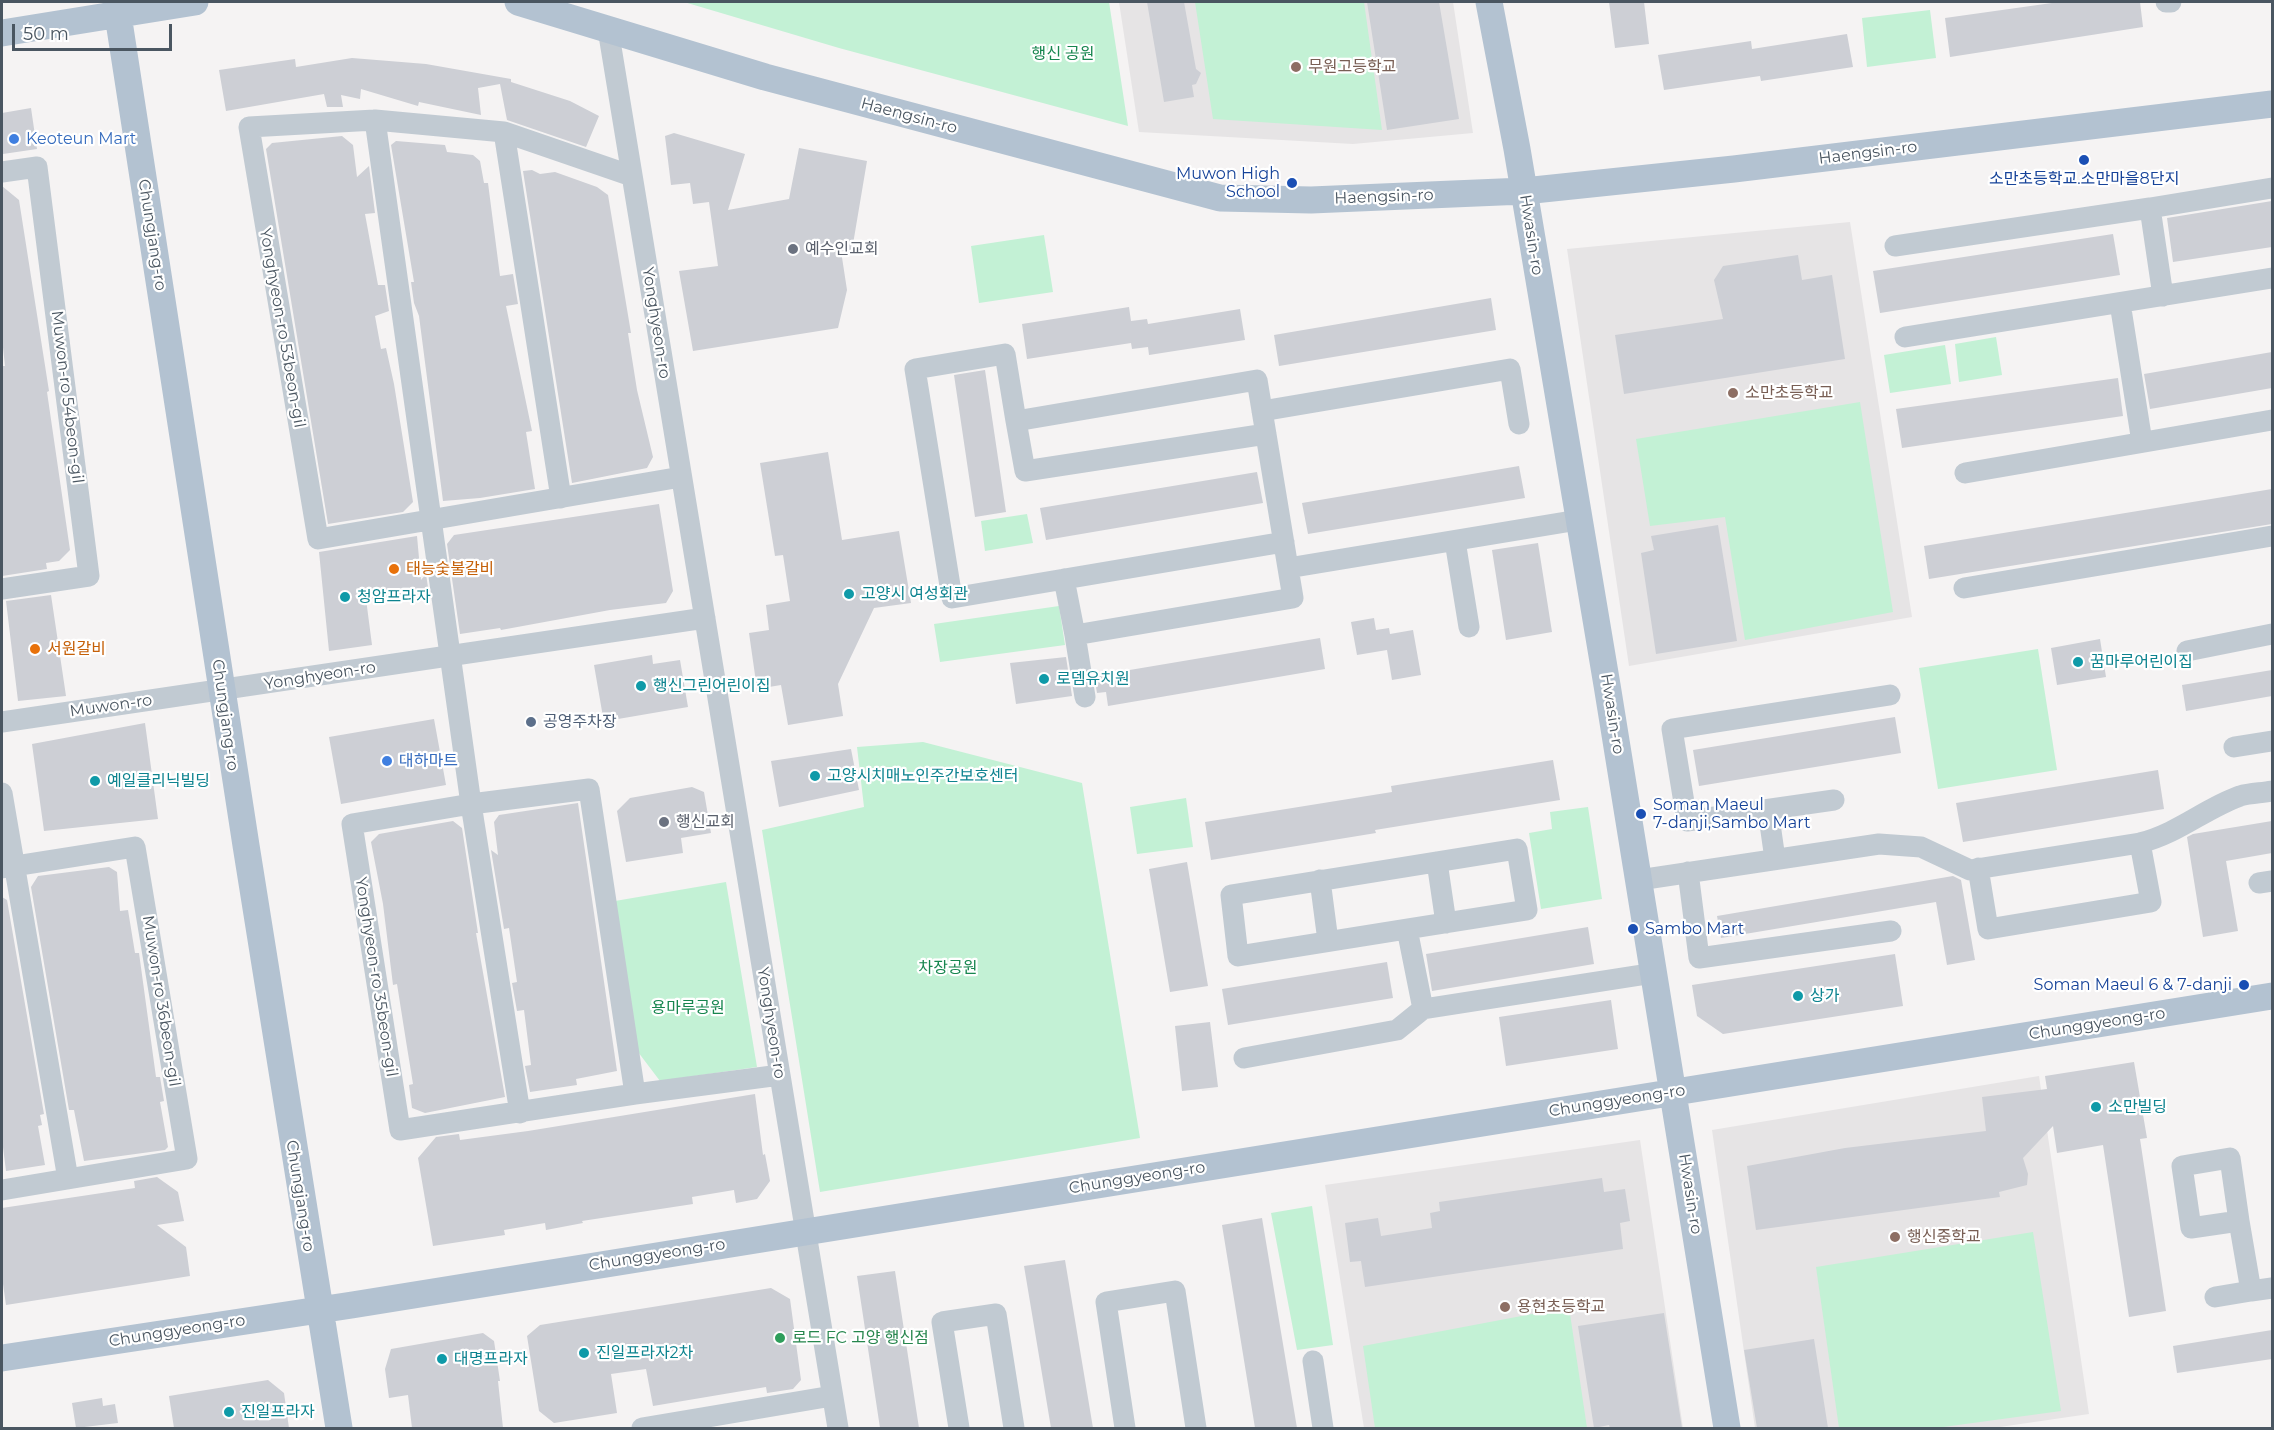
<!DOCTYPE html>
<meta charset="utf-8">
<style>
body{margin:0}
#map{position:relative;width:2274px;height:1430px;overflow:hidden;background:#f5f3f3;font-family:Montserrat,sans-serif}
canvas{display:block}
.frame{position:absolute;inset:0;border:3px solid #4a5661;pointer-events:none}
.scale{position:absolute;left:12px;top:24px;width:160px;height:27px;box-sizing:border-box;border:3px solid #4a5661;border-top:0;padding-left:8px;font-size:18px;line-height:21px;white-space:nowrap;color:#4a5661;-webkit-text-stroke:4px #fff;paint-order:stroke}
</style>
<div id="map">
<canvas width="2274" height="1430"></canvas>
<div class="frame"></div>
<div class="scale">50 m</div>
</div>
<script>
const context = document.querySelector('canvas').getContext('2d');
context.lineJoin = 'round';
function fillPath(path, color) { context.fillStyle = color; context.fill(path, 'evenodd'); }
function stroke(path, color, width, dash) { context.strokeStyle = color; context.lineWidth = width; context.lineCap = dash ? 'butt' : 'round'; context.setLineDash(dash || []); context.stroke(path); }
function write(font, color, halo, rows, align = 'center') {
  context.font = font + ' Montserrat,"Noto Sans KR",sans-serif'; context.lineWidth = 4.5; context.setLineDash([]); context.textBaseline = 'middle'; context.strokeStyle = halo; context.fillStyle = color; for (const [text, x, y, turn = 0] of rows) {
    context.save(); context.translate(x, y); context.rotate((+turn || 0) * Math.PI / 180); context.textAlign = isNaN(turn) ? turn : align; if (halo) context.strokeText(text, 0, 0); context.fillText(text, 0, 0); context.restore();
  }
}
fillPath(new Path2D(`
 M1119,2H1453L1473,133L1353,144L1139,132Z
 M1850,222L1912,617L1629,666L1567,249Z
 M2039,1076L2089,1414L1993,1428H1755L1712,1130Z
 M1640,1140L1683,1428H1364L1325,1185Z`), '#e6e4e5');
fillPath(new Path2D(`
 M684,2H1109L1128,126L839,48Z
 M1195,2H1364L1382,130L1213,119Z
 M1930,10L1936,58L1867,67L1862,18Z
 M1044,235L1053,292L979,303L971,246Z
 M1996,337L2002,375L1959,382L1955,344Z
 M1945,345L1951,384L1890,393L1884,355Z
 M1860,402L1893,612L1745,640L1725,517L1650,526L1636,439Z
 M1027,514L1033,543L985,551L981,521Z
 M1059,606L1065,645L940,662L934,624Z
 M2038,649L2057,770L1938,789L1919,668Z
 M923,742L1082,783L1140,1138L820,1192L762,830L864,807L857,747Z
 M1186,798L1193,847L1137,854L1130,807Z
 M1588,807L1602,899L1541,909L1529,833L1552,829L1550,812Z
 M726,882L757,1067L660,1081L635,1048L615,901Z
 M1312,1206L1333,1345L1297,1350L1271,1213Z
 M2033,1232L2061,1411L1936,1428H1839L1816,1267Z
 M1569,1307L1587,1428H1375L1363,1346Z`), '#c3f1d5');
fillPath(new Path2D(`
 M1147,2H1184L1196,69L1201,73L1196,84L1192,85L1194,97L1164,102Z
 M1367,2H1439L1459,119L1387,130Z
 M1609,2H1644L1649,44L1615,48Z
 M2059,2H2140L2143,27L1950,57L1945,18Z
 M1847,34L1853,67L1761,81L1760,76L1664,90L1658,55L1751,41L1752,49Z
 M352,58L426,64L511,79V82L570,101L599,116L586,147L507,120L500,84L478,88L481,115L419,102L418,106L361,89L360,99L341,95L343,107H327L324,94L226,111L219,70L295,59L296,67Z
 M31,108L37,149L3,154L2,113Z
 M674,133L745,154L728,210L789,199L799,148L867,161L852,250L841,251L847,290L838,328L693,351L679,271L718,266L709,202L693,204L690,183L671,185L665,136Z
 M342,136L353,145L357,177L369,166L375,213L365,214L378,285H385L389,311L375,316L381,349L386,348L394,384L413,502L403,512L328,524L266,149L272,143Z
 M396,141L445,145L447,152L473,155L480,161L484,183H488L500,276L513,274L518,304L506,306L532,431L526,432L535,489L480,498L443,501L419,316L414,303L411,282H414L391,145Z
 M532,170L540,174L555,172L597,187L608,195L631,333H628L637,390L653,457L647,468L572,483L523,171Z
 M2,186L19,200L49,391L47,392L70,550L59,561L46,563L47,569L2,576V366H5L2,338Z
 M2272,201V247L2173,262L2167,218Z
 M2113,234L2120,275L1880,313L1873,271Z
 M1798,255L1802,280L1832,275L1845,359L1624,394L1615,335L1723,319L1714,280L1723,266Z
 M1491,298L1496,330L1279,366L1274,335Z
 M1129,307L1131,321L1147,319L1148,324L1240,309L1245,340L1149,355L1148,347L1132,349L1131,343L1027,359L1022,324Z
 M2272,352V388L2150,409L2144,374Z
 M985,370L1006,512L975,517L954,375Z
 M2118,378L2123,416L1902,448L1896,409Z
 M828,452L842,540L899,531L911,603L874,608L838,684L843,716L788,725L781,685L757,689L749,633L769,630L766,605L790,601L783,555L775,556L760,463Z
 M1519,466L1525,498L1308,534L1302,503Z
 M1257,472L1263,503L1046,540L1040,508Z
 M2272,489V524L1929,579L1924,546Z
 M659,504L673,591L666,603L610,610L501,630L500,628L460,634L447,544L454,535Z
 M1718,525L1737,641L1656,654L1641,553L1654,550L1651,536Z
 M417,536L421,580L426,574L429,594L366,599L372,645L329,651L319,552Z
 M1538,543L1552,632L1506,640L1492,550Z
 M51,595L66,696L18,701L6,601Z
 M1374,618L1376,630L1389,628L1390,634L1413,630L1421,675L1392,680L1387,650L1357,655L1351,622Z
 M1320,638L1325,669L1108,706L1106,692L1097,693L1094,676Z
 M2100,639L2106,677L2057,685L2051,648Z
 M652,655L653,664L680,660L688,707L618,719V715L603,717L594,665Z
 M1066,657L1072,696L1016,704L1010,663Z
 M2272,670V696L2186,711L2182,685Z
 M1895,717L1901,753L1699,786L1693,750Z
 M434,719L446,785L341,804L329,737Z
 M145,723L158,819L44,831L32,744Z
 M851,749L859,790L779,807L771,761Z
 M1553,760L1560,800L1375,830L1376,833L1211,860L1205,822L1392,792L1391,786Z
 M2158,770L2164,809L1963,842L1956,803Z
 M692,787L704,792L711,833L681,838L683,853L626,862L617,811L630,798Z
 M578,803L617,1071L576,1079L577,1085L530,1092L525,1066L531,1065L524,1010L517,1011L512,983L517,982L509,928L504,929L491,850L498,855L494,822L499,815Z
 M453,821L462,828L478,933H476L505,1097L425,1113L412,1108L409,1085L413,1084L406,1041L397,984L393,985L383,904L371,842L379,834Z
 M2272,821V853L2226,861L2238,931L2203,937L2187,837L2193,834Z
 M1187,862L1208,986L1170,992L1149,869Z
 M109,867L117,872L120,911L128,910L135,953H139L156,1077H160L164,1101L160,1102L168,1147L165,1150L84,1161L74,1110H69L31,887L38,876Z
 M1953,876L1961,880L1975,960L1947,965L1936,902L1721,938L1717,916Z
 M2,897L7,900L44,1114L40,1115L42,1125L38,1126L45,1165L6,1171L2,1139Z
 M1588,927L1594,964L1432,991L1426,954Z
 M1895,954L1903,1006L1723,1034L1697,1016L1692,985Z
 M1387,962L1393,998L1228,1025L1222,989Z
 M1611,1000L1618,1049L1506,1066L1499,1017Z
 M1210,1022L1218,1087L1182,1091L1175,1026Z
 M2134,1062L2147,1138L2140,1139L2166,1311L2129,1317L2103,1145L2057,1153L2053,1126L2023,1158L2028,1174L2027,1185L1999,1192L2000,1197L1756,1230L1747,1166L1845,1148L1986,1131L1982,1097L2047,1089L2045,1076Z
 M755,1094L763,1155L765,1154L770,1181L757,1199L736,1203L734,1190L692,1197L693,1204L582,1221L583,1223L546,1230L545,1223L504,1230L505,1235L433,1246L418,1158L436,1137L459,1134L460,1140L528,1131Z
 M157,1177L178,1192L184,1221L157,1225L186,1247L190,1276L6,1305L2,1277V1208L135,1188L134,1181Z
 M1602,1178L1604,1192L1625,1189L1630,1221L1620,1223L1623,1249L1365,1287L1361,1261L1350,1262L1345,1223L1378,1218L1381,1236L1432,1228L1430,1213L1440,1211L1439,1202Z
 M1262,1218L1297,1428H1255L1222,1225Z
 M1065,1260L1093,1428H1051L1024,1266Z
 M895,1271L919,1428H880L857,1276Z
 M771,1288L790,1299L801,1380L793,1389L767,1393L766,1387L653,1406L646,1369L611,1374L617,1413L554,1423L539,1411L527,1336L540,1325Z
 M1664,1313L1682,1428H1610L1609,1425L1594,1428L1578,1326Z
 M2272,1330V1359L2177,1373L2173,1346Z
 M483,1333L494,1341L500,1381H498L503,1428H412L408,1395L389,1398L385,1369L391,1349Z
 M1814,1339L1828,1428H1757L1744,1350Z
 M268,1380L284,1393L289,1428H174L169,1396Z
 M102,1398L103,1406L115,1404L118,1423L76,1428L72,1403Z`), '#cdcfd5');
stroke(new Path2D(`
 M2166,2H2171
 M608,29L838,1428
 M375,120L471,804L520,1113
 M504,132L561,498
 M2,172L37,167L89,576L2,589
 M632,176L504,132L375,120L249,127L318,539L681,477
 M2150,208L2272,188
 M1895,246L2150,208L2163,296
 M2120,303L2142,442
 M1905,337L2272,278
 M1262,411L1510,369L1519,424
 M1016,421L1025,471L1266,434
 M1965,473L2272,420
 M1455,541L1469,627
 M1284,542L952,598L915,369L1005,354L1016,421L1257,380L1288,568L1578,520
 M1064,579L1075,635L1293,598L1288,568
 M1964,588L2272,536
 M1075,635L1085,697
 M2187,651L2272,634
 M2,722L705,618
 M2234,747L2272,741
 M589,789L635,1094L400,1130L352,824L471,804Z
 M2,793L68,1179
 M1834,800L1687,821L1672,729L1890,695
 M1768,810L1775,859
 M1437,862L1446,923
 M2,868L135,847L187,1159L2,1190
 M1978,868L1988,929L2151,902L2140,843
 M1688,872L1699,958L1891,931
 M1320,880L1328,941
 M1639,880L1879,844L1921,847L1970,870L2140,843C2179,833 2204,809 2240,796C2250,793 2262,793 2272,791
 M2259,883L2272,881
 M1407,929L1238,956L1231,895L1517,849L1527,910L1407,929L1423,1009
 M1244,1058L1397,1030L1423,1009L1654,973
 M635,1094L780,1075
 M2230,1158L2239,1221L2191,1228L2182,1166Z
 M2239,1221L2251,1291L2272,1288
 M2215,1297L2251,1291
 M1313,1361L1323,1428
 M642,1428L832,1396
 M959,1428L942,1322L996,1314L1014,1428
 M1125,1428L1106,1302L1175,1291L1196,1428`), '#c1cad2', 21);
stroke(new Path2D(`
 M116,2C188,478 262,953 339,1428
 M518,2L765,77L1220,198L1311,200L1524,191L1734,169L2272,104
 M1489,2L1517,149L1607,685L1727,1428
 M2,33L195,2
 M2,1358L352,1305L2272,996`), '#b3c2d1', 27);
for (const [x, y, r, color] of [
 [1296,67,6,"#8d6e63"],
 [14,139,6,"#3f7fe0"],
 [2084,160,6,"#1a4fb4"],
 [1292,183,6,"#1a4fb4"],
 [793,249,6,"#6b7280"],
 [1733,393,6,"#8d6e63"],
 [394,569,6,"#e8710a"],
 [849,594,6,"#0f9aa8"],
 [345,597,6,"#0f9aa8"],
 [35,649,6,"#e8710a"],
 [2078,662,6,"#0f9aa8"],
 [1044,679,6,"#0f9aa8"],
 [641,686,6,"#0f9aa8"],
 [531,722,6,"#5c6f8a"],
 [387,761,6,"#3f7fe0"],
 [815,776,6,"#0f9aa8"],
 [95,781,6,"#0f9aa8"],
 [1641,814,6,"#1a4fb4"],
 [664,822,6,"#6b7280"],
 [1633,929,6,"#1a4fb4"],
 [2244,985,6,"#1a4fb4"],
 [1798,996,6,"#0f9aa8"],
 [2096,1107,6,"#0f9aa8"],
 [1895,1237,6,"#8d6e63"],
 [1505,1307,6,"#8d6e63"],
 [780,1338,6,"#2e9e5b"],
 [584,1353,6,"#0f9aa8"],
 [442,1359,6,"#0f9aa8"],
 [229,1412,6,"#0f9aa8"]
]) { const dot = new Path2D(); dot.arc(x, y, r, 0, 2 * Math.PI); context.fillStyle = color; context.fill(dot); stroke(dot, '#fff', 2); }
write('16px', '#17864f', '#fff', [
 ["행신 공원",1063,54],
 ["차장공원",948,968],
 ["용마루공원",688,1008]
]);
write('16px', '#785e54', '#fff', [
 ["무원고등학교",1308,67],
 ["소만초등학교",1745,393],
 ["행신중학교",1907,1237],
 ["용현초등학교",1517,1307]
], 'left');
write('16px', '#4a5661', '#fff', [
 ["Haengsin-ro",909,116,15],
 ["Haengsin-ro",1868,153,-7],
 ["Haengsin-ro",1384,197,-2],
 ["Chungjang-ro",152,235,81],
 ["Hwasin-ro",1531,235,81],
 ["Yonghyeon-ro",656,323,81],
 ["Yonghyeon-ro 53beon-gil",282,328,80],
 ["Muwon-ro 54beon-gil",67,397,83],
 ["Yonghyeon-ro",320,676,-9],
 ["Muwon-ro",111,706,-8],
 ["Hwasin-ro",1612,714,81],
 ["Chungjang-ro",225,715,82],
 ["Yonghyeon-ro 35beon-gil",376,977,81],
 ["Muwon-ro 36beon-gil",161,1001,81],
 ["Yonghyeon-ro",771,1023,81],
 ["Chunggyeong-ro",2097,1024,-9],
 ["Chunggyeong-ro",1617,1101,-9],
 ["Chunggyeong-ro",1137,1178,-9],
 ["Hwasin-ro",1690,1194,81],
 ["Chungjang-ro",300,1196,81],
 ["Chunggyeong-ro",657,1255,-9],
 ["Chunggyeong-ro",177,1331,-9]
]);
write('16px', '#366cbe', '#fff', [
 ["Keoteun Mart",26,139],
 ["대하마트",399,761]
], 'left');
write('16px', '#164399', '#fff', [
 ["Muwon High",1280,174],
 ["School",1280,192],
 ["소만초등학교.소만마을8단지",2084,179,"center"],
 ["Soman Maeul",1653,805,"left"],
 ["7-danji,Sambo Mart",1653,823,"left"],
 ["Sambo Mart",1645,929,"left"],
 ["Soman Maeul 6 & 7-danji",2232,985]
], 'right');
write('16px', '#5b616d', '#fff', [
 ["예수인교회",805,249],
 ["행신교회",676,822]
], 'left');
write('16px', '#c56008', '#fff', [
 ["태능숯불갈비",406,569],
 ["서원갈비",47,649]
], 'left');
write('16px', '#0d838f', '#fff', [
 ["고양시 여성회관",861,594],
 ["청암프라자",357,597],
 ["꿈마루어린이집",2090,662],
 ["로뎀유치원",1056,679],
 ["행신그린어린이집",653,686],
 ["고양시치매노인주간보호센터",827,776],
 ["예일클리닉빌딩",107,781],
 ["상가",1810,996],
 ["소만빌딩",2108,1107],
 ["진일프라자2차",596,1353],
 ["대명프라자",454,1359],
 ["진일프라자",241,1412]
], 'left');
write('16px', '#4e5e75', '#fff', [
 ["공영주차장",543,722]
], 'left');
write('16px', '#27864d', '#fff', [
 ["로드 FC 고양 행신점",792,1338]
], 'left');
</script>
